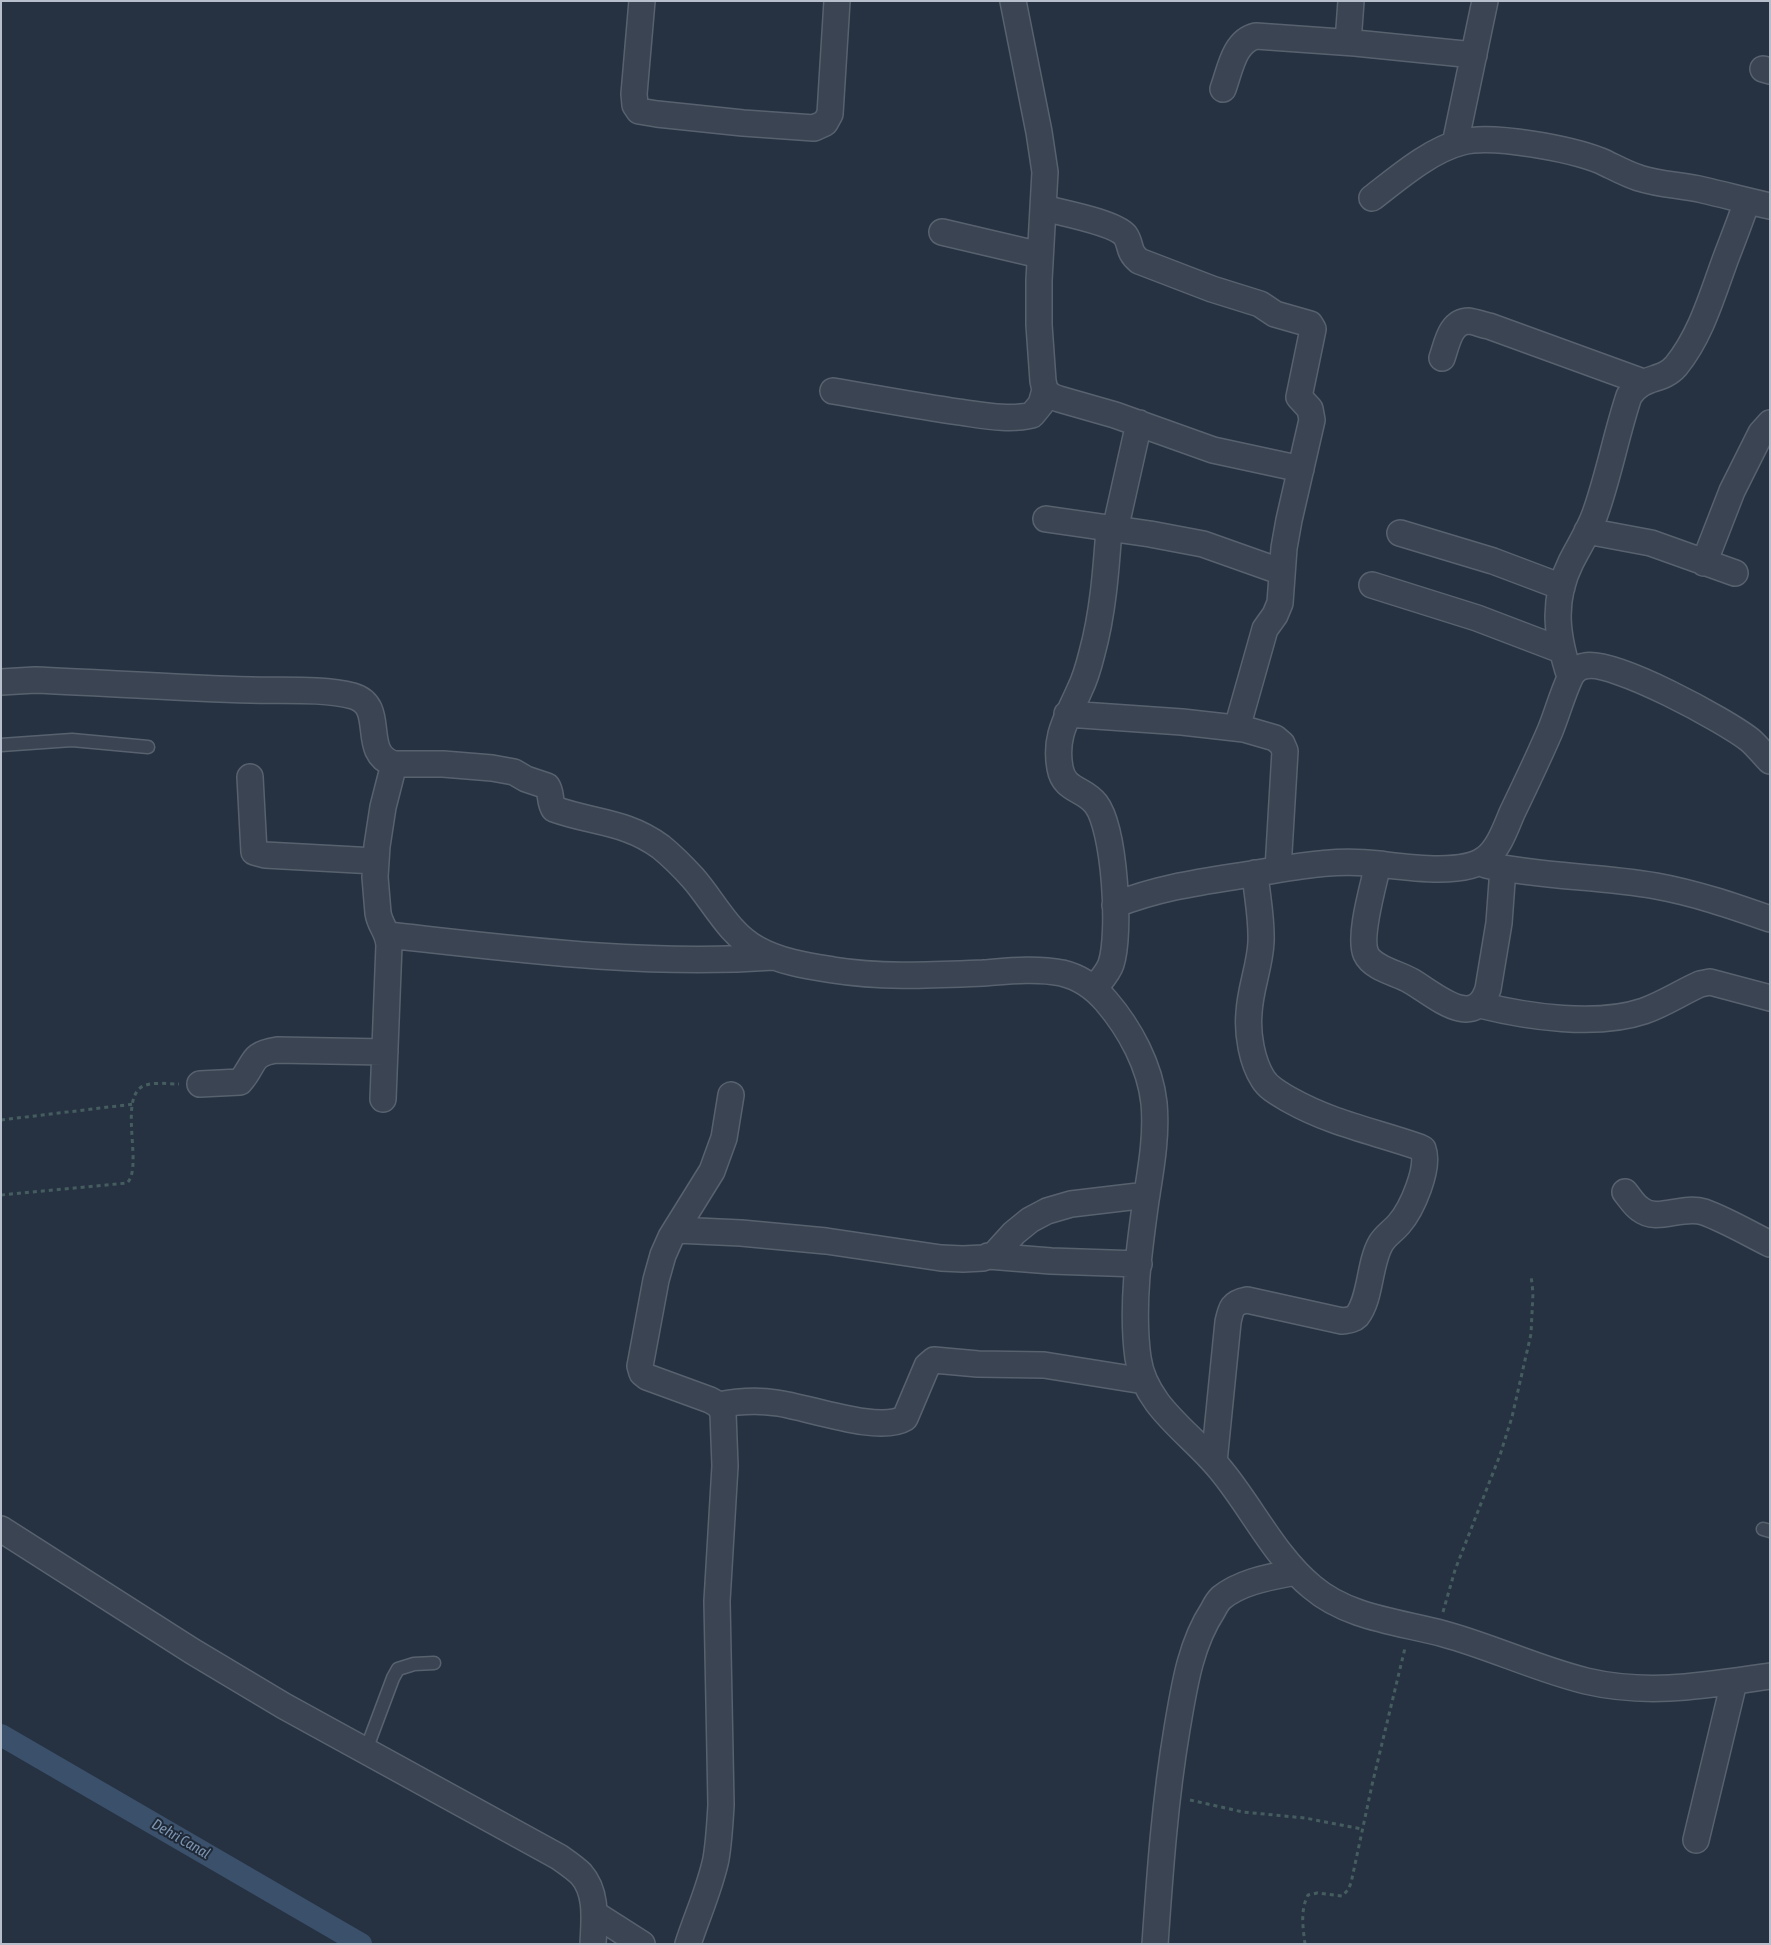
<!DOCTYPE html>
<style>
body{margin:0}
#map{position:relative;width:1771px;height:1945px;overflow:hidden;background:#263242;font-family:"Asap Condensed",sans-serif}
canvas{display:block}
.frame{position:absolute;inset:0;border:2px solid #b7bfcc;pointer-events:none}
</style>
<div id="map">
<canvas width="1771" height="1945"></canvas>
<div class="frame"></div>
</div>
<script>
const context = document.querySelector('canvas').getContext('2d');
context.lineJoin = 'round';
function stroke(path, color, width, dash) { context.strokeStyle = color; context.lineWidth = width; context.lineCap = dash ? 'butt' : 'round'; context.setLineDash(dash || []); context.stroke(path); }
function write(font, color, halo, rows, align = 'center') {
  context.font = font + ' "Asap Condensed",sans-serif'; context.lineWidth = 4; context.setLineDash([]); context.textBaseline = 'middle'; context.strokeStyle = halo; context.fillStyle = color; for (const [text, x, y, turn = 0] of rows) {
    context.save(); context.translate(x, y); context.rotate((+turn || 0) * Math.PI / 180); context.textAlign = isNaN(turn) ? turn : align; if (halo) context.strokeText(text, 0, 0); context.fillText(text, 0, 0); context.restore();
  }
}
stroke(new Path2D(`
 M1,1735L361,1944`), '#3b506a', 22);
const service = new Path2D(`
 M1,745L72,740L148,747
 M1763,1529L1770,1531
 M366,1750L393,1678L398,1669L414,1664L434,1663`);
const minor = new Path2D(`
 M642,1L634,94L635,105L639,111L657,114L743,123L814,128L825,123L830,114L837,1
 M1013,1L1039,132L1045,172L1039,280V325L1043,381L1045,390L1051,396L1059,399L1115,415L1213,450L1301,469
 M1348,42L1351,1
 M1763,69L1770,71
 M1223,89C1230,70 1234,41 1256,36L1355,43L1474,55
 M1455,144L1485,1
 M1372,198C1398,178 1430,150 1462,142C1493,134 1571,149 1601,161C1614,167 1626,174 1639,178C1660,185 1682,185 1703,190C1725,195 1747,201 1770,206
 M1044,208C1062,213 1113,222 1125,235C1132,245 1127,251 1139,261L1212,289L1260,304L1275,314L1310,324L1313,329L1312,334L1299,397L1310,409L1312,420L1289,520L1284,548L1280,603L1275,615L1265,629L1237,728
 M942,232L1040,255
 M1442,358C1447,344 1450,321 1469,321C1476,322 1483,325 1489,326L1643,382
 M833,391C875,398 917,406 959,412C982,415 1009,421 1032,415L1041,404L1045,390
 M1046,519L1150,534L1203,544L1282,572
 M1115,530L1139,423
 M1587,531L1651,543L1735,573
 M1400,533L1493,561L1562,587
 M1704,563L1732,491L1761,433L1770,423
 M1372,585L1477,618L1561,650
 M1570,677C1557,637 1551,602 1571,562C1579,546 1589,531 1595,514C1609,475 1616,435 1629,396C1644,374 1661,383 1676,366C1702,334 1713,292 1727,255C1734,237 1741,219 1747,201
 M1,682L35,680C107,683 179,688 251,690C282,691 323,688 353,696C388,706 359,753 394,764H443L492,768L514,772L526,779L547,786C552,793 549,802 554,809C593,823 626,821 661,847C672,856 683,867 693,878C714,902 728,933 757,949C780,962 808,966 833,970C883,978 933,975 983,973C1009,971 1036,968 1062,973C1079,977 1094,987 1106,1001C1130,1029 1150,1066 1154,1103C1157,1136 1151,1168 1146,1200C1139,1250 1131,1307 1138,1358C1145,1407 1191,1433 1220,1469C1251,1506 1275,1557 1312,1587C1348,1618 1400,1622 1444,1634C1492,1647 1537,1669 1586,1681C1650,1696 1707,1685 1770,1676
 M1067,714L1182,722L1244,729L1275,738L1282,744L1285,751L1278,869
 M250,777L254,852L265,855L375,861
 M1378,864C1374,884 1358,936 1366,954C1373,969 1398,973 1411,981C1434,994 1474,1032 1488,989L1499,923L1503,868
 M1486,865C1542,877 1600,876 1656,886C1695,893 1733,906 1770,919
 M1115,905C1162,886 1208,881 1257,873C1301,866 1334,859 1379,864C1405,867 1465,876 1486,858C1499,848 1506,827 1512,813C1525,786 1538,759 1550,731C1557,714 1562,695 1570,678C1573,672 1578,667 1585,666C1613,659 1726,721 1750,740C1757,746 1763,754 1770,761
 M388,935C515,949 644,966 773,957
 M1094,989C1100,981 1108,973 1111,964C1121,934 1115,829 1096,804C1084,788 1064,791 1060,768C1054,735 1068,717 1080,689C1086,677 1089,665 1092,653C1103,613 1106,570 1109,529
 M1480,1005C1528,1017 1597,1027 1644,1011C1664,1004 1682,992 1700,984L1710,982L1770,998
 M200,1084L240,1082C256,1064 249,1054 277,1050L385,1052
 M383,1099L389,945C388,931 380,926 378,913L375,877L377,846L383,807L394,764
 M1625,1192C1630,1198 1634,1205 1640,1209C1657,1223 1681,1205 1704,1212C1726,1220 1748,1233 1770,1244
 M676,1230L741,1233L826,1241L941,1258L963,1259L983,1258L995,1254L1014,1233L1030,1220L1047,1211L1071,1204L1147,1195
 M988,1256L1051,1261L1139,1264
 M719,1405C739,1401 757,1400 777,1403C808,1407 879,1434 905,1418L927,1366L934,1360L978,1364L1044,1365L1144,1381
 M1214,1462L1228,1322C1231,1308 1232,1303 1247,1300L1342,1321C1348,1320 1353,1320 1357,1316C1371,1299 1369,1263 1381,1243C1385,1236 1393,1231 1399,1224C1412,1209 1430,1168 1423,1149L1419,1147C1373,1131 1333,1124 1290,1100C1280,1094 1269,1089 1263,1079C1252,1062 1247,1034 1249,1013C1250,989 1260,966 1261,942C1262,919 1257,896 1255,873
 M1,1529L192,1651L284,1706L559,1857C566,1862 575,1868 581,1874C598,1893 594,1921 593,1944
 M1696,1840L1734,1682
 M595,1914L642,1944
 M688,1944C697,1916 710,1888 716,1859C719,1841 720,1823 721,1805L717,1601L725,1466L723,1413L719,1405L710,1400L647,1377L642,1373L640,1366L656,1280L663,1255L671,1237L712,1171L724,1138L731,1095
 M1155,1944C1160,1872 1165,1800 1177,1729C1184,1688 1190,1645 1213,1610C1215,1606 1218,1601 1221,1598C1242,1581 1271,1577 1296,1572`);
stroke(service, '#58626f', 15);
stroke(minor, '#58626f', 28);
stroke(new Path2D(`
 M1,1120L134,1104
 M1,1195L127,1183C143,1168 120,1105 140,1088C149,1081 168,1084 179,1084
 M1443,1612L1455,1570L1500,1455L1512,1417L1531,1334L1533,1293L1531,1275
 M1190,1800L1243,1812L1305,1818L1362,1829
 M1305,1944C1303,1928 1300,1910 1308,1895L1317,1893L1342,1896L1348,1890L1351,1883L1372,1785L1405,1648`), '#465d60', 3, [4, 4]);
stroke(service, '#3a4452', 12);
stroke(minor, '#3a4452', 25);
write('italic 15px', '#7e96b2', '#1f2937', [
 ["Dehri Canal",181,1839,30]
]);
</script>
